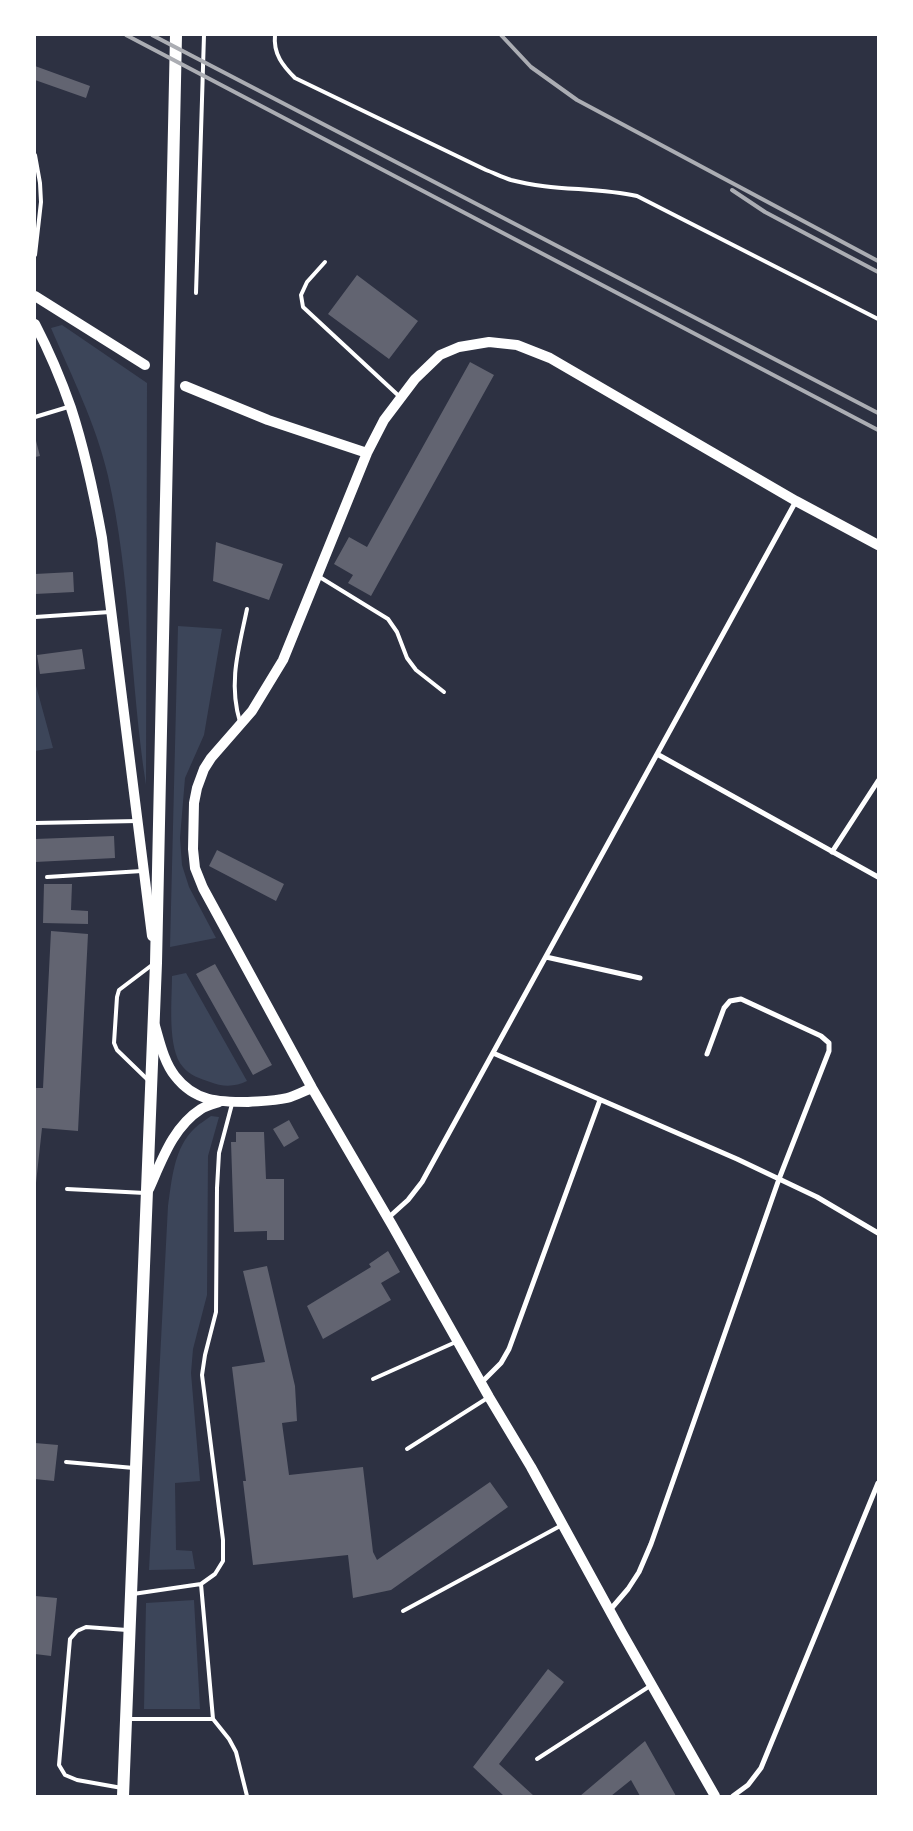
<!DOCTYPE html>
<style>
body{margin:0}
#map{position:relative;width:913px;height:1831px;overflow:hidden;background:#2d3142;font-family:Quicksand,sans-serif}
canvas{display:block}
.frame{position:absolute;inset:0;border:36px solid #fff;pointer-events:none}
</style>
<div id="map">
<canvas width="913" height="1831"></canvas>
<div class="frame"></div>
</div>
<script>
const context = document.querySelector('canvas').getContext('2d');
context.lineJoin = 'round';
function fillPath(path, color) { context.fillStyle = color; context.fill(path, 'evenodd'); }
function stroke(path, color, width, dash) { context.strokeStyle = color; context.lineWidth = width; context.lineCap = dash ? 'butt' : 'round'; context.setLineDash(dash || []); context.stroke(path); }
fillPath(new Path2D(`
 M62,325L147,383L146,785C130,682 131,577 108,476C96,424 72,377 51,328Z
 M178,626L222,629L204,735L185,778L180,838L182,865L189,887L216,938L170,947Z
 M35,682L53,748L35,751Z
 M186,973L247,1081C236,1087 222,1087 210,1082C201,1079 189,1075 183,1067C167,1049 172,1001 172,976Z
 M211,1116L219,1117L208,1156L207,1295L193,1349L191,1373L200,1481L175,1483L176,1550L192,1551L195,1569L149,1570L168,1206C172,1179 174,1147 195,1128C200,1123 206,1120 211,1116Z
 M194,1600L200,1709H144L146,1603Z`), '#3c4559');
fillPath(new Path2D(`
 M35,66L90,86L86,98L35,80Z
 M357,275L418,321L389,359L328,314Z
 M470,362L494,375L371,596L348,583L353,575L334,564L349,537L367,547Z
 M35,437L40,456L35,457Z
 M216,542L283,564L269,600L213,581Z
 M73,572L74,592L35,594V574Z
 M82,649L85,669L40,674L37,655Z
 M114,836L115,858L35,862V839Z
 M217,850L284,884L276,901L209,866Z
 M44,884H72L71,910L88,911V924L43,923Z
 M51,931L88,934L78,1131L42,1128L36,1183H35V1088H43Z
 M215,964L272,1065L253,1075L196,974Z
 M289,1120L299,1138L284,1147L273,1129Z
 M236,1132H264L266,1179H284V1240H267V1231L234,1232L231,1142H236Z
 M388,1251L400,1272L381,1283L391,1300L323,1339L307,1306L371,1267L369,1264Z
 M267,1266L295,1386L297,1421L282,1423L289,1475L363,1467L373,1552L377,1560L490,1482L508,1507L391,1590L353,1598L348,1555L253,1565L243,1481H246L232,1367L265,1362L243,1271Z
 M35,1443L58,1445L54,1481L35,1479Z
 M35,1596L57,1598L51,1656L35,1654Z
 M548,1669L564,1682L499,1764L534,1796H504L473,1767Z
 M645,1741L676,1796H640L631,1780L611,1796H580Z`), '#626471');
stroke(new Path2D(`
 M275,35C273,54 283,66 295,78L486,170C494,173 502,177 511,180C552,191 596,187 637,196L878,319
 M35,155L40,183L41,202L35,255
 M325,262L307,282L301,295L303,307L400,397
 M196,293L204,35
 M35,417L68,407
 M318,576L388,619L397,632L407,658L416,670L444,692
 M35,617L110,612
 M240,722C228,682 239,648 247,609
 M35,823L138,821
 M47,877L142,871
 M148,1080L117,1050L114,1043L117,997L119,990L152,965
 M67,1189L145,1193
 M373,1379L458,1341
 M407,1449L489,1397
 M66,1462L134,1468
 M201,1584L213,1719L229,1739L236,1752L247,1796
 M133,1594L201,1584L215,1574L223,1561V1540L202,1375L205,1355L216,1312L217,1188L219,1153L232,1104
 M403,1611L562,1525
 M128,1719H213
 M537,1759L650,1686
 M122,1788L77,1780L65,1775L59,1765L70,1639L77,1631L86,1627L127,1630`), '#fff', 4);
stroke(new Path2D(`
 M657,754L878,877
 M832,852L878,781
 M546,957L640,978
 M493,1053L737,1159L817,1197L878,1233
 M388,1218L408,1200L422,1182L796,501
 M481,1383L501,1363L509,1349L600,1100
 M610,1610L628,1589L639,1572L651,1544L779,1179L829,1051V1043L821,1036L741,999L730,1001L724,1008L707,1054
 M733,1796L748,1785L761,1768L878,1483`), '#fff', 5);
stroke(new Path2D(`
 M35,296L145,365
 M35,324C49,351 61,379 71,408C85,451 94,494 102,538L152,936
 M185,386L268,420L367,453
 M155,1026C160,1043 164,1062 175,1076C195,1102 219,1102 248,1102C261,1101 274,1101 287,1098C295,1096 304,1091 312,1088
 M149,1189C162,1160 173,1127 201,1109C206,1106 213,1104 219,1102
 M715,1796L622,1633L531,1467L489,1397L392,1225L312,1088L203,888L195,868L193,849L194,803L197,788L204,769L211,758L252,711L283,660L367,453L384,420L415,379L440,355L459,347L489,342L517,345L550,358L796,501L878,545`), '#fff', 10);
stroke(new Path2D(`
 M123,1796L156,963L176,35`), '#fff', 12);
stroke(new Path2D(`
 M126,35L878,430
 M152,35L878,413
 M501,35L531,67L577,100L878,261
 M732,190L765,212L878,272`), '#abadb3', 4);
</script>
